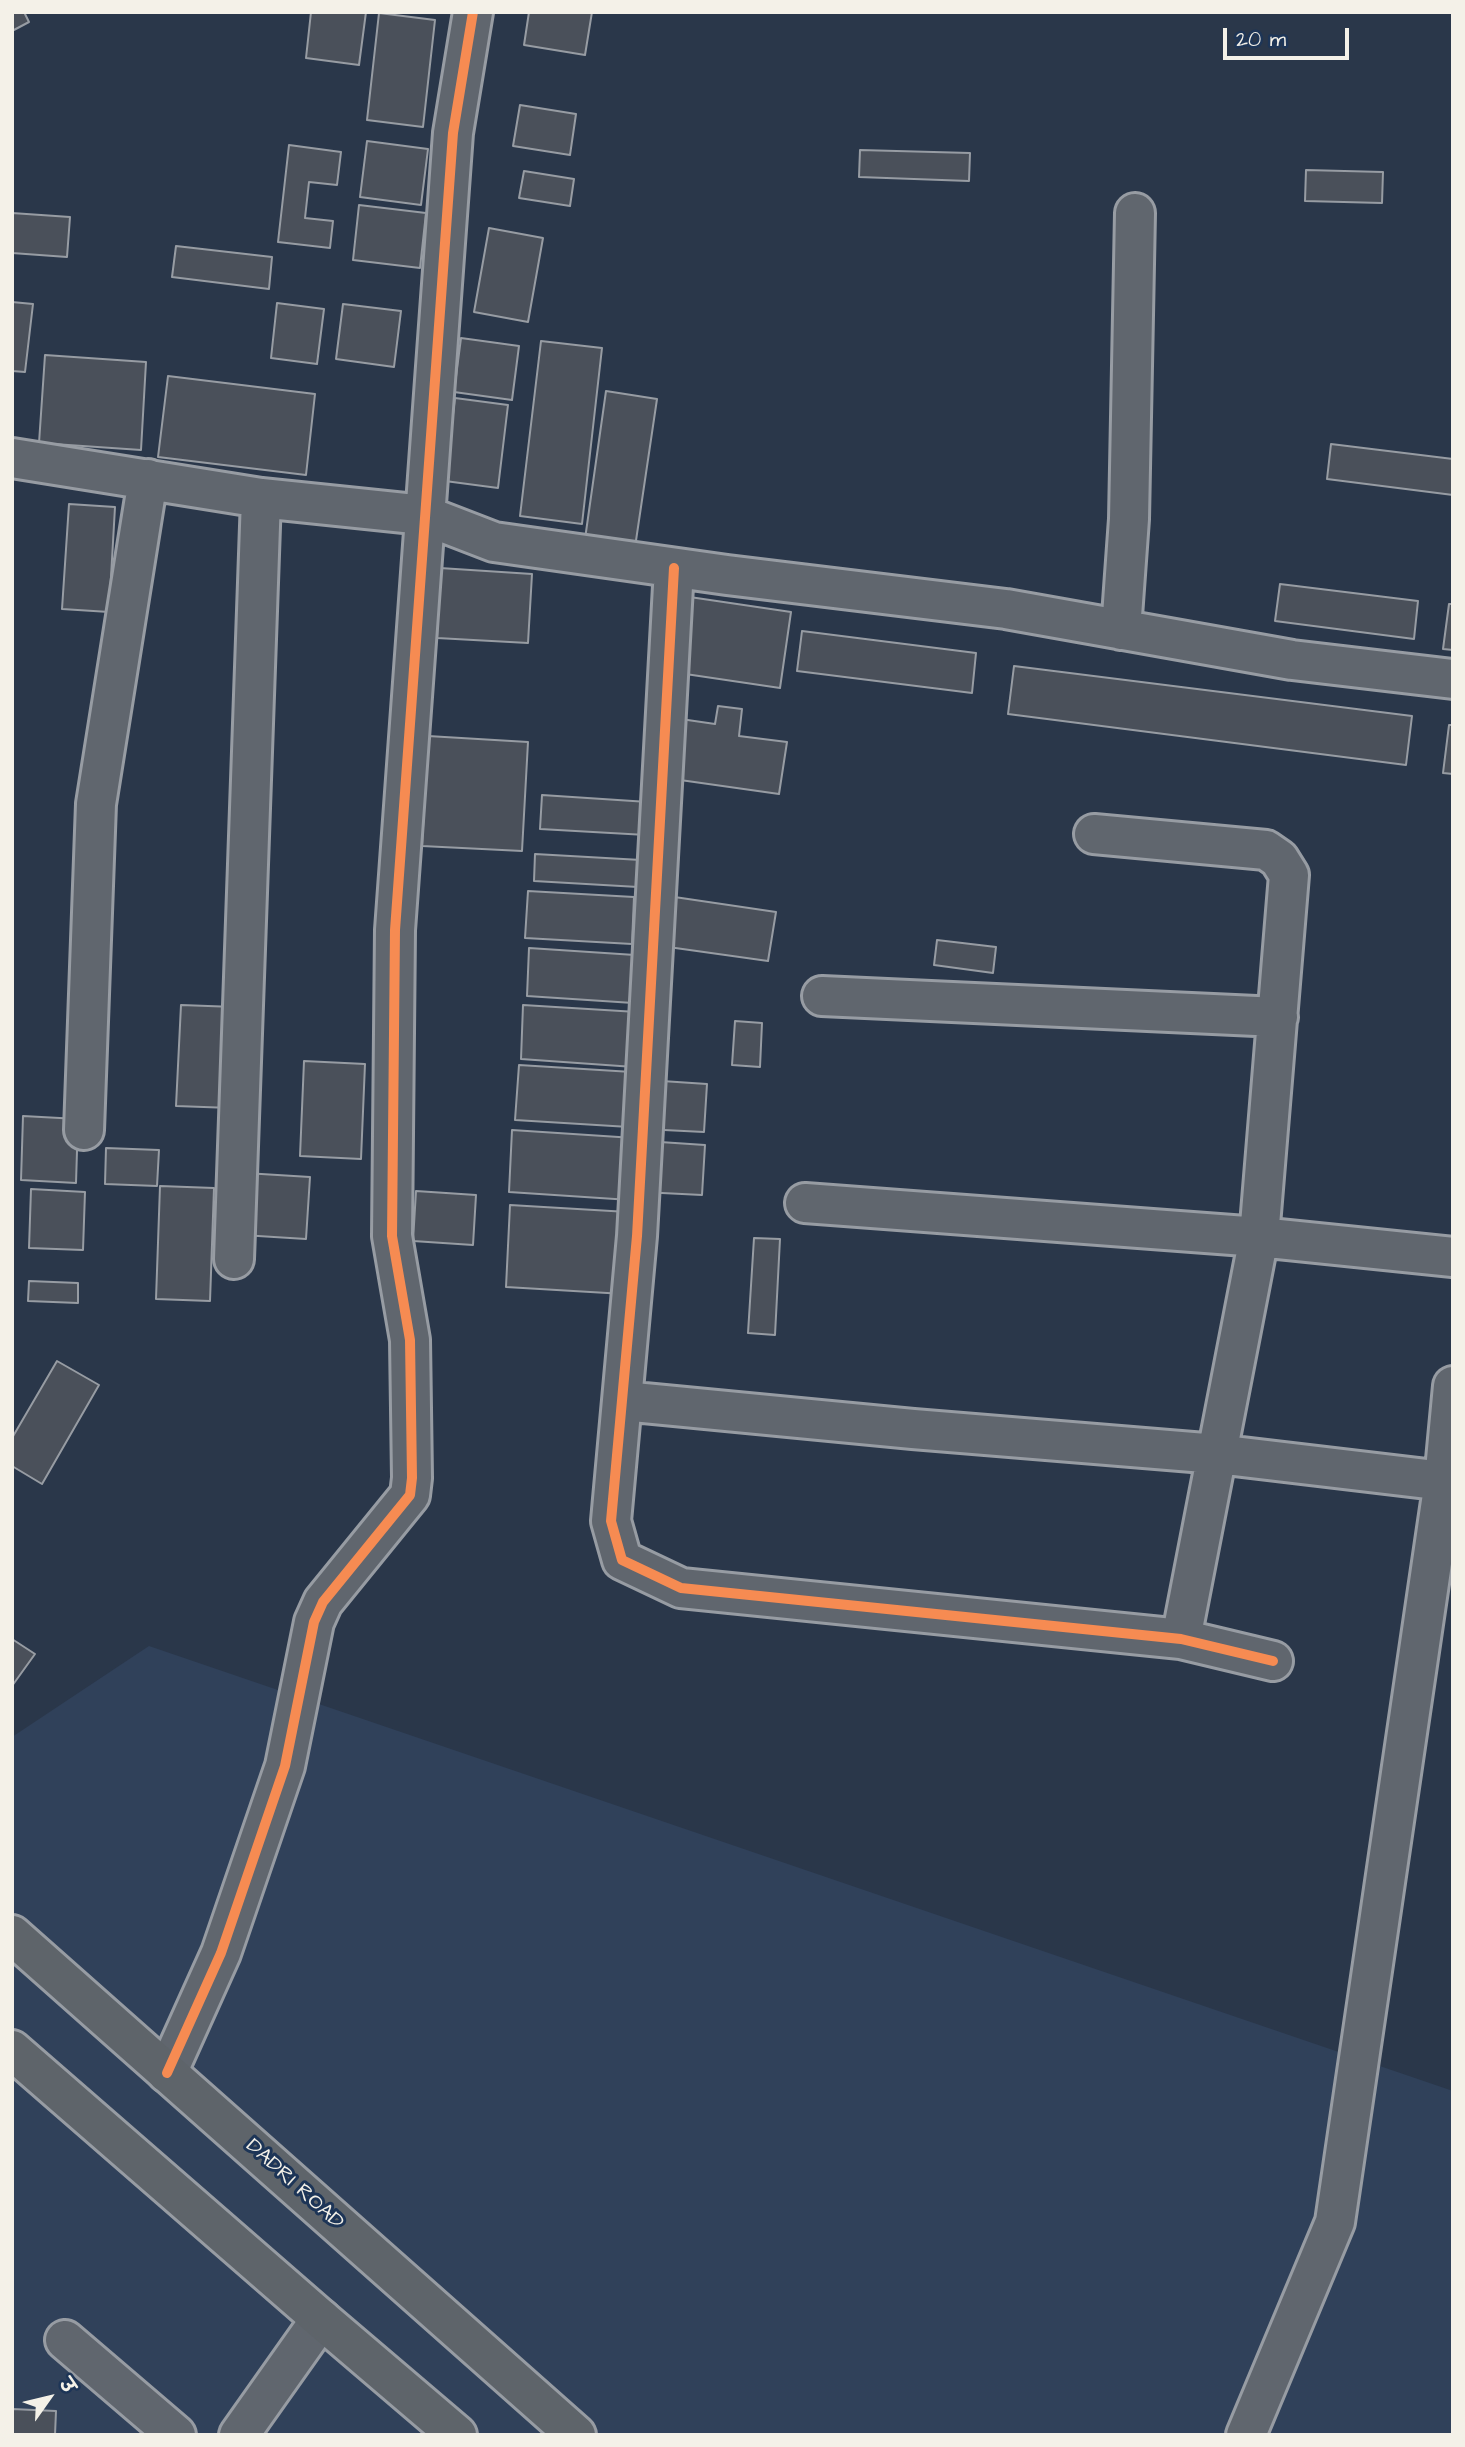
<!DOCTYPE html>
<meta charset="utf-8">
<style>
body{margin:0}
#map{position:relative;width:1465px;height:2447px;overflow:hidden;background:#2a374a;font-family:"Architects Daughter","Playpen Sans Deva",sans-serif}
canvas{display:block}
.frame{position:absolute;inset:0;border:14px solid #f4f1e8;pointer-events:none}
.north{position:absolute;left:14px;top:2363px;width:70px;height:70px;-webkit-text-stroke:5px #1d3557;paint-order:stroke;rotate:56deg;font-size:19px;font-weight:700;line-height:28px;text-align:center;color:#f4f1e8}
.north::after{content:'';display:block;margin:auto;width:24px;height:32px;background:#f4f1e8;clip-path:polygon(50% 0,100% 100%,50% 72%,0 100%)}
.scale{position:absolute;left:1223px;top:28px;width:126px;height:32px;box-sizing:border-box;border:4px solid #f4f1e8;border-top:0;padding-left:9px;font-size:21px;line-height:24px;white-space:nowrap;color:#f4f1e8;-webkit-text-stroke:5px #1d3557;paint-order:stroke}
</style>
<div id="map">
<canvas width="1465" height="2447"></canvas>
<div class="frame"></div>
<div class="north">उ</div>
<div class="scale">20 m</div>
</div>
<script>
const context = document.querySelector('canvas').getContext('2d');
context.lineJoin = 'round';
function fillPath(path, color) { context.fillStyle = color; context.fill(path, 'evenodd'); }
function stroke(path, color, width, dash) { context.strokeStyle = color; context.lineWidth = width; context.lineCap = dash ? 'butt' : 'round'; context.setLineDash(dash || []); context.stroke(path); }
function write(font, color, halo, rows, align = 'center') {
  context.font = font + ' "Architects Daughter",sans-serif'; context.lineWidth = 6; context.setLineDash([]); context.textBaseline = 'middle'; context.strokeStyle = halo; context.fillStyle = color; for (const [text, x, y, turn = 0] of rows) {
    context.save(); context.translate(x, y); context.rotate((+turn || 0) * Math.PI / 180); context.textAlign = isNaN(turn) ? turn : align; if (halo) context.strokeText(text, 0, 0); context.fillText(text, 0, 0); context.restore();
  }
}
fillPath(new Path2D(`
 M149,1646L1453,2091V2435H12V1737Z`), '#30415a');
const building = new Path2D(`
 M12,12H24L29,22L12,31Z
 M311,12H366L359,65L306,58Z
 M529,12H592L585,55L524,45Z
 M379,13L435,20L423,127L367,120Z
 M520,105L576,114L570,155L513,146Z
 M367,141L428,149L421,205L360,197Z
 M289,145L341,152L337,185L309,182L305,218L333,221L330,248L278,242Z
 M860,150L970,153L969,181L859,177Z
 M1306,170L1383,172L1382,203L1305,201Z
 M524,171L574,179L570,206L519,198Z
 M359,205L426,213L420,268L353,260Z
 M12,213L70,217L67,257L12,253Z
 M489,228L543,238L528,322L474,312Z
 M176,246L272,257L269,289L172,277Z
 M12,302L33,304L25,372L12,371Z
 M277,303L324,309L317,364L271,358Z
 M343,304L401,311L394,367L336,359Z
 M461,338L519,346L512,400L454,392Z
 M541,341L602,348L582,524L520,516Z
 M45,355L146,362L141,450L39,443Z
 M168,376L315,394L306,475L158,457Z
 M606,391L657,399L634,554L584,546Z
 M455,398L508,405L498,488L445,481Z
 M1331,444L1453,459V495L1327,479Z
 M69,504L115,507L109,612L62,609Z
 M440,568L532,574L528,643L437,638Z
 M1280,584L1418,601L1414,639L1275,621Z
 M683,596L791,612L780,688L672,672Z
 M1449,604H1453V650L1443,649Z
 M802,631L976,653L972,693L797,671Z
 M1014,666L1412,716L1406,765L1008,714Z
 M718,706L742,709L739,736L787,742L779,794L666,778L674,718L715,724Z
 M1449,725H1453V774L1443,773Z
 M428,736L528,742L522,851L422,846Z
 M542,795L648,802L646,835L540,829Z
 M535,854L641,860L638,887L534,881Z
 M528,891L634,897L632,944L525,938Z
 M661,895L776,912L768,961L654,945Z
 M937,940L996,947L993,973L934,965Z
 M529,948L635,955L633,1003L527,996Z
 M181,1005L235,1007L231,1108L176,1106Z
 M523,1005L637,1012L634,1067L521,1059Z
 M735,1021L762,1023L760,1067L732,1065Z
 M304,1061L365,1064L361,1159L300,1156Z
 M519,1065L632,1072L629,1127L515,1120Z
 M647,1080L707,1084L704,1132L644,1129Z
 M23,1116L78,1119L76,1183L21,1180Z
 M512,1130L634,1138L630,1200L509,1192Z
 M645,1141L705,1145L702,1195L642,1192Z
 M106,1148L159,1150L157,1186L105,1184Z
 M245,1173L310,1177L306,1239L242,1235Z
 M160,1186L214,1188L210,1301L156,1299Z
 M31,1189L85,1192L83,1250L29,1248Z
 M416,1191L476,1195L473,1245L413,1241Z
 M510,1205L628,1212L624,1294L506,1287Z
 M754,1238L780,1239L775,1335L748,1333Z
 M29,1281L78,1283V1303L28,1301Z
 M57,1361L99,1385L42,1484L12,1466V1438Z
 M12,1639L35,1654L12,1686Z
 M12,2409L56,2411L55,2435H12Z`);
fillPath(building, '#4a505a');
stroke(building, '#979ca3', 2);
const minor = new Path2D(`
 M12,458L261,498L424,515L494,542L727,575L1006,609L1292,660L1453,679
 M674,568L637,1236L611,1521L622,1560L681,1588L1181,1639L1273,1661
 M1121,630L1129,519L1135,213
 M1094,834L1266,850L1279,859L1289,875L1259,1237L1181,1639
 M822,996L1278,1017
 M84,1130L96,804L148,479
 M805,1203L1259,1237L1453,1257
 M234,1259L261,498
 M623,1401L913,1429L1217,1454L1444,1481
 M167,2073L221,1953L285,1766L314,1622L323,1602L410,1495L412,1478L410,1340L392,1236L395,930L453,133L473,12
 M65,2340L176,2435
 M239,2435L321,2319
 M1246,2435L1335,2222L1444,1481L1453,1386`);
const major = new Path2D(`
 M12,1935L576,2435
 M12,2050L321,2319L457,2435`);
stroke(minor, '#979ca3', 44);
stroke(major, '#979ca3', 44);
stroke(minor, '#60666e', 38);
stroke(major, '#5e646a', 38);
stroke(new Path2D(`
 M674,568L637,1236L611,1521L622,1560L681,1588L1181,1639L1273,1661
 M167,2073L221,1953L285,1766L314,1622L323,1602L410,1495L412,1478L410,1340L392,1236L395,930L453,133L473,12`), '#f68b52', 10);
write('21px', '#f4f1e8', '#1d3557', [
 ["DADRI ROAD",294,2185,42]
]);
</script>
